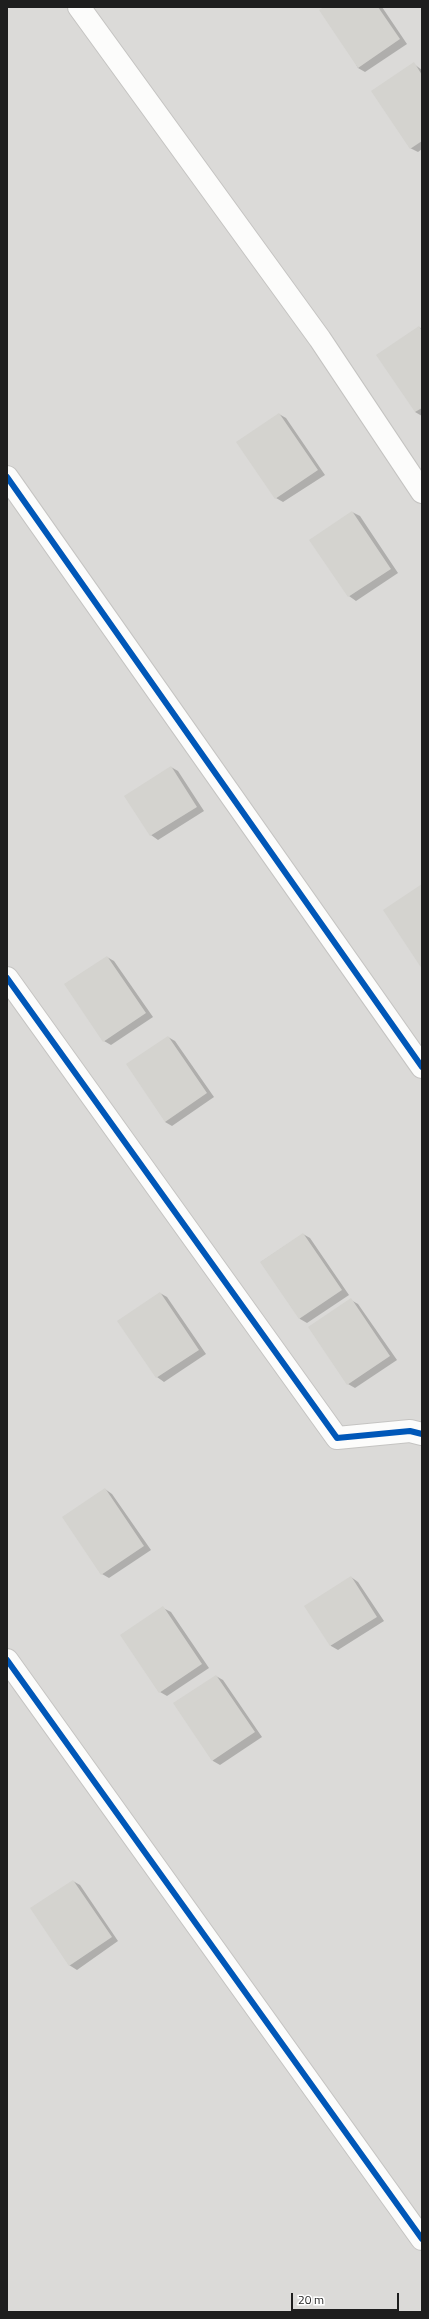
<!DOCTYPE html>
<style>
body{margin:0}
#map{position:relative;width:429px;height:2319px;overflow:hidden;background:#ecebe6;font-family:"Titillium Web",sans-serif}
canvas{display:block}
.frame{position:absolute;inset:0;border:8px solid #1e1e1e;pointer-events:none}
.scale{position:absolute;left:291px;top:2293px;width:108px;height:18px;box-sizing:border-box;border:2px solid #1e1e1e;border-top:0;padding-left:5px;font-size:12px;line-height:14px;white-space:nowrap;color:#1e1e1e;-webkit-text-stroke:3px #fff;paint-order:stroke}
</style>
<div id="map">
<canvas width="429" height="2319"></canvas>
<div class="frame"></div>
<div class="scale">20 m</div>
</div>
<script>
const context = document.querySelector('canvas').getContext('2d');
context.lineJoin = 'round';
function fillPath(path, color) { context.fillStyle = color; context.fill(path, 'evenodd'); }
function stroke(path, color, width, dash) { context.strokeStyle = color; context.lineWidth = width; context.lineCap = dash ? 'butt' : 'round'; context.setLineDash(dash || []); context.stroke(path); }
fillPath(new Path2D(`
 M7,7H422V2312H7Z`), '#dbdad8');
fillPath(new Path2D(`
 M325,7H382L407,44L365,72L358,68Z
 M414,64L422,70V149L418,152L410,148Z
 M419,327L422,329V416L415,412Z
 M279,414L286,418L325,475L283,502L276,498Z
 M352,512L360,516L398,573L356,601L349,596L311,540Z
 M171,767L178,771L204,811L158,840L151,835Z
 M107,957L114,961L153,1017L111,1045L104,1041Z
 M168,1037L175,1041L214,1097L172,1126L165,1122Z
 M303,1234L310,1238L349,1295L307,1323L300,1319L261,1262Z
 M160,1293L167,1297L206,1354L164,1382L157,1377Z
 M351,1300L358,1304L397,1360L355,1388L348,1384Z
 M105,1489L112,1494L151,1550L109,1578L102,1574Z
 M351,1577L358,1582L384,1621L338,1650L331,1646L306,1606Z
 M163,1608L171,1612L209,1668L167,1696L160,1692Z
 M216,1676L223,1680L262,1737L220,1765L213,1761L175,1704Z
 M73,1881L80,1885L118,1941L77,1970L69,1965Z`), '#0003');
fillPath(new Path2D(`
 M324,7H378L400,39L358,68L319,10Z
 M414,62L422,75V141L410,149L371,91Z
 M419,326L422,331V408L415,412L376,355Z
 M279,413L318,470L275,499L236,442Z
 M352,511L391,569L348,597L309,540Z
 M171,766L197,807L150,836L124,796Z
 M422,884V969L383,910Z
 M107,956L146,1013L103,1042L64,984Z
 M168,1036L207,1093L165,1122L126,1064Z
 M303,1233L342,1290L299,1319L260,1262Z
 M160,1292L199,1350L156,1378L117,1321Z
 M351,1298L390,1356L347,1385L308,1327Z
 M105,1488L144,1546L101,1575L62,1517Z
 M351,1576L377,1617L330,1646L304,1606Z
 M163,1606L202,1664L159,1693L120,1635Z
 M216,1675L255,1732L212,1761L173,1703Z
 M73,1880L112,1937L69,1966L30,1908Z`), '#d4d3cf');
const minor = new Path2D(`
 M79,7L320,339L422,492
 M7,477L422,1067
 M7,978L337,1438L410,1431L422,1434
 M7,1660L422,2239`);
stroke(minor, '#c5c4c2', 24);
stroke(minor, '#fcfcfb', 22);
stroke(new Path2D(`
 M7,477L422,1067
 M7,978L337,1438L410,1431L422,1434
 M7,1660L422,2239`), '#0057b8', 6);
</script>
